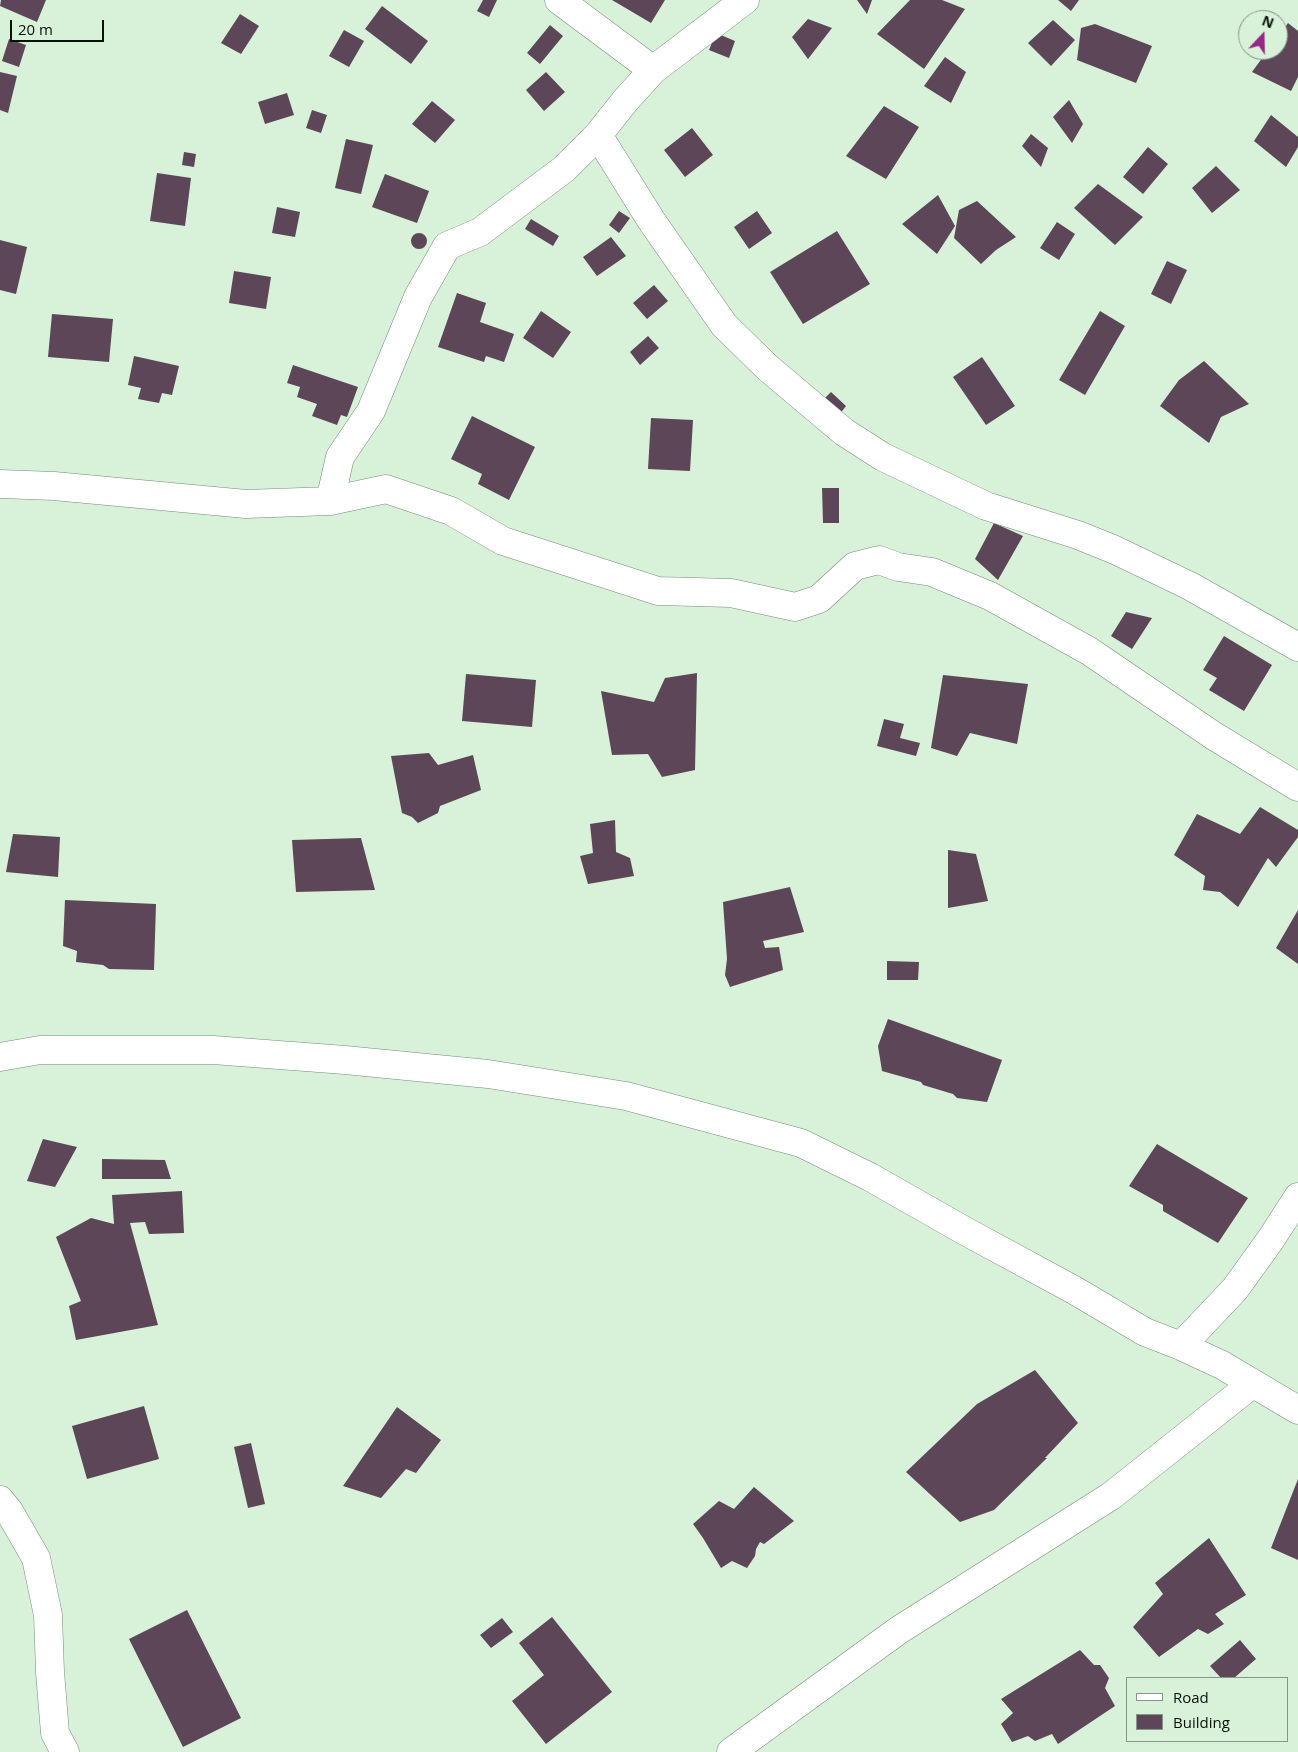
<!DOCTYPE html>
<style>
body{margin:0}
#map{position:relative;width:1298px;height:1752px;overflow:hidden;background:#d8f1d9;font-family:"Open Sans",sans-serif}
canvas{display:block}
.legend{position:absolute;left:1126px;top:1677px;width:162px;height:65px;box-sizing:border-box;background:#d8f1d9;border:1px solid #859786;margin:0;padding:6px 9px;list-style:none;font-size:15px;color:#091109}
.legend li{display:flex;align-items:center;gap:10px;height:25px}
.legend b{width:25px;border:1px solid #859786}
.north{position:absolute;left:1238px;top:10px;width:50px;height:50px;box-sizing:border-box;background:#d8f1d9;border:1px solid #859786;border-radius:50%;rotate:21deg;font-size:14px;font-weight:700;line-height:20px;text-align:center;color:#091109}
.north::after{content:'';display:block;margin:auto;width:18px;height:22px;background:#962888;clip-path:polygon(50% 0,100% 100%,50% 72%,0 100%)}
.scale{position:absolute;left:10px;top:20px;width:94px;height:22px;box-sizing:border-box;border:2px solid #091109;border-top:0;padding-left:6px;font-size:15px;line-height:18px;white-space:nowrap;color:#091109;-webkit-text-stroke:4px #d8f1d9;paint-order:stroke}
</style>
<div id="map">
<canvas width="1298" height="1752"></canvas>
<ul class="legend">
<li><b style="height:6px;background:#fff"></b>Road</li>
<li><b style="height:14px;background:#5c4658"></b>Building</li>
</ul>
<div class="north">N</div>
<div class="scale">20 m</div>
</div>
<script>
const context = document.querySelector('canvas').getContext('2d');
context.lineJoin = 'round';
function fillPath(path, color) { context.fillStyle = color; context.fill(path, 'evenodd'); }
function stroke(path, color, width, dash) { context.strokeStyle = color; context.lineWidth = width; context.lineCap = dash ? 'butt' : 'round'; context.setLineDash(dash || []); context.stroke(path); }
fillPath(new Path2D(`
 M1,0H46L37,22L0,6Z
 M483,0H497L489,17L477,11Z
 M612,0H665L651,23Z
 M857,0H872L867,14Z
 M910,0H942L965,9L924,69L877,34Z
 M1058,0H1079L1071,11Z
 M382,6L428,41L411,64L365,29Z
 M240,14L259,26L241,54L221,43Z
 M808,19L832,28L808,59L792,37Z
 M1053,20L1075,40L1051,66L1028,43Z
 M1288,23L1298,31V77L1291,91L1252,72L1268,50H1278V37Z
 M1095,24L1152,46L1136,83L1077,60L1081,28Z
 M550,25L563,36L540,64L527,53Z
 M344,30L364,41L349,67L329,56Z
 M716,33L735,41L729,58L709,50Z
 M9,39L26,45L19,67L2,61Z
 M945,57L966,72L951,103L924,86Z
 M0,72L17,76L8,113L0,110Z
 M546,72L565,92L544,111L526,90Z
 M287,93L294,115L265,124L258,102Z
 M1069,100L1083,124L1072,143L1053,117Z
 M432,101L455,120L435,143L412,124Z
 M884,106L919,127L886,179L846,156Z
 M312,110L327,115L321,133L306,128Z
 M1271,115L1298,137V147L1286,167L1254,141Z
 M692,128L713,155L685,177L664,150Z
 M1031,134L1048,148L1041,167L1022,146Z
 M346,139L373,145L361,194L335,188Z
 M1148,147L1168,164L1143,194L1123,177Z
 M184,152L196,154L194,167L182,165Z
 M1216,166L1240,190L1212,213L1192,188Z
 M157,173L191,178L185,226L150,221Z
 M385,174L429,191L417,223L372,207Z
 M1098,184L1143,217L1115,245L1074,208Z
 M938,195L955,226L937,254L902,224Z
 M977,201L1016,237L996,250L981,264L954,238L959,210Z
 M277,207L300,212L295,237L272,233Z
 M619,211L630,218L619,233L609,225Z
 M757,211L772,233L749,249L734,227Z
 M531,219L559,236L553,246L525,229Z
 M1057,222L1075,234L1059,260L1040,248Z
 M837,231L870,284L803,324L770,272Z
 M411 241a8 8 0 1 1 16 0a8 8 0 1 1-16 0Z
 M611,237L626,256L597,276L583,257Z
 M0,240L27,247L16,294L0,290Z
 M1167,261L1187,270L1171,304L1151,294Z
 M234,271L271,277L266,309L229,303Z
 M654,285L668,301L647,319L633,303Z
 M457,293L486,303L480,322L514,334L504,362L486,356L484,362L438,347Z
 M541,311L571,332L553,358L523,338Z
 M1100,311L1125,326L1085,395L1059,380Z
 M52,314L113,319L109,362L48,357Z
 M648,336L659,348L640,365L630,352Z
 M134,356L179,366L172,395L162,393L159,403L138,399L141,388L128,385Z
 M982,357L1015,406L986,425L953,377Z
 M1204,361L1249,404L1221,417L1209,443L1160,406L1179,380Z
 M293,365L358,387L347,417L341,415L337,425L312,416L317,404L297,397L300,387L287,383Z
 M831,392L846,406L839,415L823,400Z
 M472,416L535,447L509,500L478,484L482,474L451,459Z
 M651,418L693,420L690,471L648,469Z
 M822,488H839V523H823Z
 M994,523L1023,536L998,580L975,559Z
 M1126,612L1152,618L1132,649L1111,636Z
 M1224,636L1272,665L1244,711L1209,690L1217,678L1203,670Z
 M697,673L695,770L662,777L648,754L612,755L601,691L654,702L665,678Z
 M466,674L536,680L532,727L462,721Z
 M943,675L1028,684L1017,744L970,733L957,756L931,748Z
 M884,719L904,724L900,738L920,743L916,756L877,746Z
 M429,753L438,765L473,755L481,790L440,806L438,813L418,823L412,817L402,813L391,756Z
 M1260,807L1298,830V837L1276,867L1268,858L1238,907L1220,892L1203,890L1205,876L1174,855L1197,814L1240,834Z
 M615,820L616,852L630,858L634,876L588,884L580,856L593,853L590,824Z
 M13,834L60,837L58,877L6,872Z
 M361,838L375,890L296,892L292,840Z
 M948,850L976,854L988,901L948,908Z
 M790,887L804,932L763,941L765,948L779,947L783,970L730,987L725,975L727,959L723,902Z
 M65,900L156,904L154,970L109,969L103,965L76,962L77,951L63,946Z
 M1298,910V964L1276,948Z
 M887,961L919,962L918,980H887Z
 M888,1019L1002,1060L987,1102L957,1098L953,1094L923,1085L921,1082L882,1071L878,1046Z
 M43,1139L77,1147L55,1187L27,1181Z
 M1157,1144L1248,1198L1218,1243L1163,1211V1205L1129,1186Z
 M102,1159L165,1160L171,1179H102Z
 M182,1191L184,1233L149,1234L145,1222L130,1223L158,1325L76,1340L69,1306L81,1301L56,1237L91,1218L114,1224L112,1195Z
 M1035,1370L1078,1423L1045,1458H1047L994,1510L960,1522L906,1472L977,1404Z
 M144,1406L159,1459L87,1479L72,1426Z
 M397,1407L441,1440L416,1473L406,1469L381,1498L343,1486Z
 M251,1443L265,1504L248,1508L234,1447Z
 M1298,1479V1560L1271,1548Z
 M754,1487L794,1521L764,1544L760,1542L756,1549L755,1556L747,1568L732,1561L721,1568L703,1538L693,1524L719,1501L734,1509Z
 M1209,1538L1246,1595L1215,1614L1224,1624L1208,1634L1198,1629L1159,1657L1133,1627L1163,1594L1155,1583Z
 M187,1610L241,1718L183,1747L129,1639Z
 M552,1617L612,1692L546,1744L512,1701L544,1675L519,1643Z
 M502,1618L513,1632L491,1648L480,1635Z
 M1240,1640L1256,1659L1234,1678H1221L1210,1666Z
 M1080,1650L1094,1665H1100L1109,1678L1105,1688L1115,1706L1058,1744L1052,1734L1035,1741L1028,1736L1012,1742L1001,1724L1013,1713L1001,1699Z`), '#5c4658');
const street = new Path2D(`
 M559,0L653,70
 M598,135L651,220L724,325L768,368L844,432L883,457L986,506L1078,535L1115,550L1190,586L1298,647
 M0,484L54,486L246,504L330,501L386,489L451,511L503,541L658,591L731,593L795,607L819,599L855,566L879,560L898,567L932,572L990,596L1089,651L1214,736L1298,787
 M330,501L340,457L371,411L418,297L447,246L480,232L564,169L598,135L625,101L653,70L745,0
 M0,1057L40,1050H213L345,1060L488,1074L626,1096L801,1143L870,1177L965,1231L1074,1290L1145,1332L1181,1346L1222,1365L1298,1410
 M1181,1346L1235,1289L1271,1239L1298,1197
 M0,1500L9,1511L36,1558L48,1615L50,1672L55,1733L65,1752
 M731,1752L899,1630L1111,1496L1252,1384`);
stroke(street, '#758c77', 29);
stroke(street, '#fff', 28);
</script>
